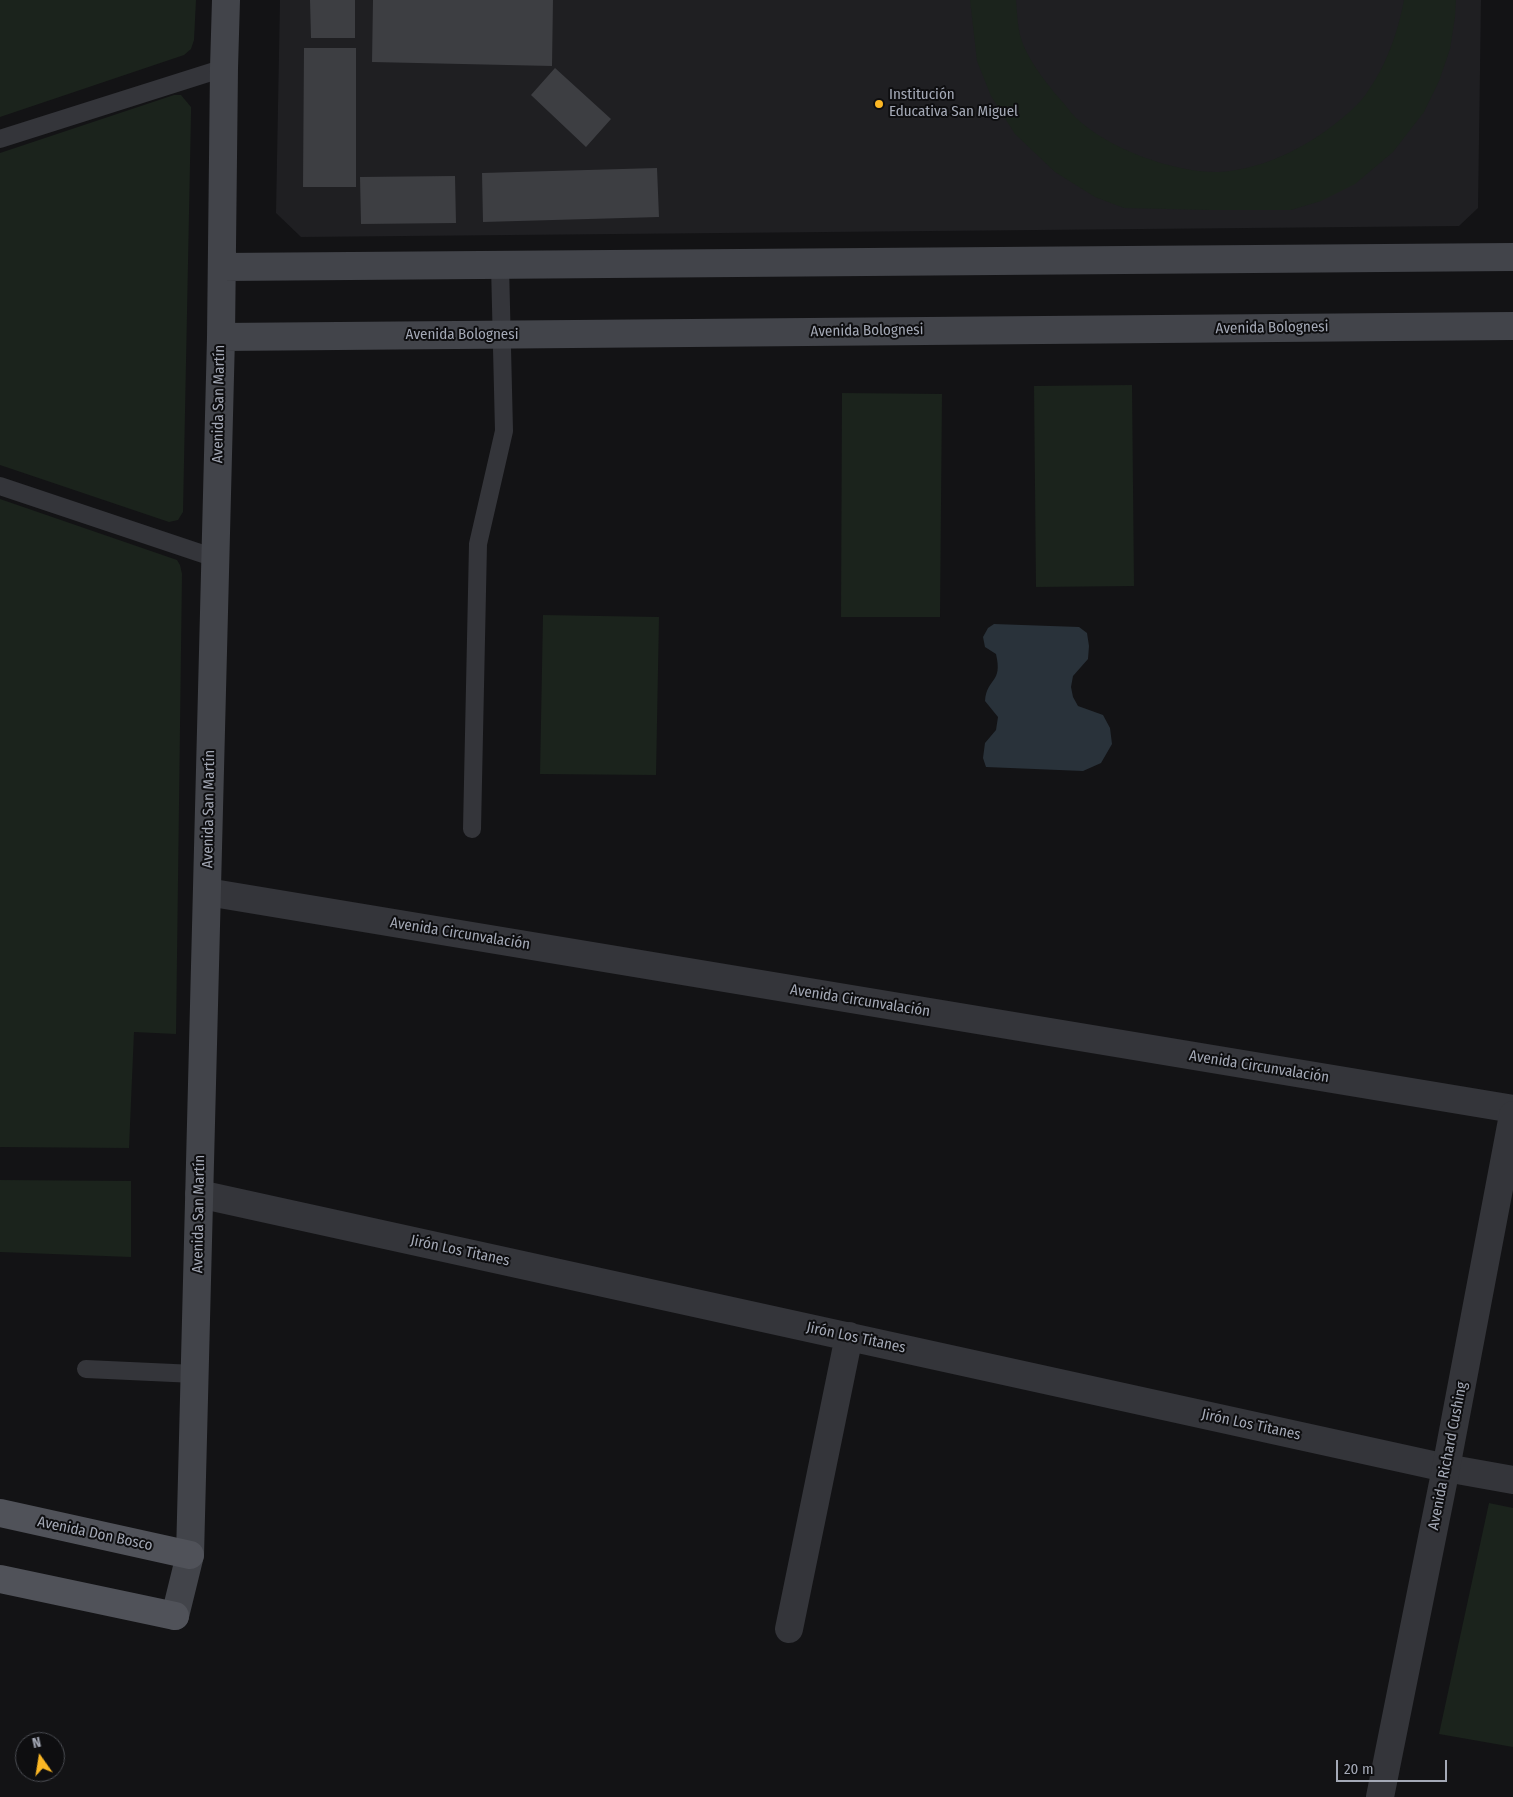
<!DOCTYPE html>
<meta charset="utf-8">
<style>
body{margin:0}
#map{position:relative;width:1513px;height:1797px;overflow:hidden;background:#131315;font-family:"Fira Sans Condensed",sans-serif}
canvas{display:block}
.north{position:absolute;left:15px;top:1732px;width:50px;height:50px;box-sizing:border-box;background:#0e0e10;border:1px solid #4a4c52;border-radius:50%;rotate:347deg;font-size:14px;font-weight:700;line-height:20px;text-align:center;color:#a4a9b6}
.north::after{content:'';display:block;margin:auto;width:18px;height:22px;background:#fcb724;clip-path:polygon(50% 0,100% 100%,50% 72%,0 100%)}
.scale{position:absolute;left:1336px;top:1760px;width:111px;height:22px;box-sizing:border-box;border:2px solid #a4a9b6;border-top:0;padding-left:6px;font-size:15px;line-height:18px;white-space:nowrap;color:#a4a9b6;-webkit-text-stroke:4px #0e0e10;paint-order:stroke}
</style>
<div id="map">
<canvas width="1513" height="1797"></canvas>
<div class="north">N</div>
<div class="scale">20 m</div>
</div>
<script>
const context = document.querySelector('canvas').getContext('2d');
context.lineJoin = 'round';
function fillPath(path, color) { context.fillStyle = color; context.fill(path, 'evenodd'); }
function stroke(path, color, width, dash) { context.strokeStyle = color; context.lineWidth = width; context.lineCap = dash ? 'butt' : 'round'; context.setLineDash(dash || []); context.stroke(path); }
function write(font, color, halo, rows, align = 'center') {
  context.font = font + ' "Fira Sans Condensed",sans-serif'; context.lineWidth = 4; context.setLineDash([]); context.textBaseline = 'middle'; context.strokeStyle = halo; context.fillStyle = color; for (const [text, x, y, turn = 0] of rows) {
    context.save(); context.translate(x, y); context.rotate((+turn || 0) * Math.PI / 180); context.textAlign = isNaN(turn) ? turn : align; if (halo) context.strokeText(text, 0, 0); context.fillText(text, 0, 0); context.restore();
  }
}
fillPath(new Path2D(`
 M280,0H1481L1478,208L1459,226L301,237L276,213Z`), '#1f1f22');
fillPath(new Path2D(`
 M0,0H196L194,40L191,49L184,55L0,117Z
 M970,0H1016C1017,10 1017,20 1019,30C1023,54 1044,80 1059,98C1065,104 1070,112 1076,118C1109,149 1174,173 1219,172C1257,170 1297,152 1327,130C1340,120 1356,108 1366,94C1386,66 1398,33 1404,0H1456L1455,17L1450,49L1439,81L1424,112L1393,152L1355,184L1321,201L1291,210H1209L1124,208L1095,197L1055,172L1015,134L991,96L977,61Z
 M174,95H181L191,107V114L183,512L178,520L169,522L0,465V153Z
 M1132,385L1134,586L1036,587L1034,386Z
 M842,393L942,394L940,617H841Z
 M0,499L177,560L180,565L182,574L176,1034L134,1032L129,1148L0,1147Z
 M543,615L659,617L656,775L540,774Z
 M0,1180L131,1181V1257L0,1252Z
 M1489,1503L1513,1508V1747L1439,1734Z`), '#1b231c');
fillPath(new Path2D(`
 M994,624L1079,627L1087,633L1089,646L1088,659L1073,676L1071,687L1073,697L1078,706L1103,715L1110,728L1112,744L1101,763L1083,771L986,767L983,758L985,743L996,730L998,717L985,701C987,677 1003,684 996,654L985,647L983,637L988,628Z`), '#29323a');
fillPath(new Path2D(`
 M310,0H355V38H311Z
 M373,0H553L552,66L372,62Z
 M304,48H356V187H303Z
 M555,68L611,119L586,147L531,95Z
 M657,168L659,217L483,222L482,173Z
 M455,176L456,223L361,224L360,177Z`), '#3d3e42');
stroke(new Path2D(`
 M0,139L224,68
 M0,486L215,558
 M472,829L478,544L504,431L500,265
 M86,1369L195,1374`), '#34353a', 18);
stroke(new Path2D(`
 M207,892L1513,1109
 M199,1194L1446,1468L1513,1480
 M789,1629L849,1336`), '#34353a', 28);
stroke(new Path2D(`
 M1380,1797L1446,1468L1513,1115`), '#34353a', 28);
stroke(new Path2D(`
 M222,267L1513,257
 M221,337L1513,326
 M175,1616L190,1555L221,337L224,68L226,0`), '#42444a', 28);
stroke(new Path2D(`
 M0,1513L190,1555
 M0,1579L175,1616`), '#505259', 28);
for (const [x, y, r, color] of [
 [879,104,5,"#fcb724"]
]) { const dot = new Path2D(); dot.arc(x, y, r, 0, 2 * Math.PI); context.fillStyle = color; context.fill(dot); stroke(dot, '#0e0e10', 2); }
write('15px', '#a4a9b6', '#0e0e10', [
 ["Institución",889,95],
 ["Educativa San Miguel",889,112]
], 'left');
write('15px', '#a4a9b6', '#0e0e10', [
 ["Avenida Bolognesi",1272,328,-1],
 ["Avenida Bolognesi",867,331,-1],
 ["Avenida Bolognesi",462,335],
 ["Avenida San Martín",219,404,-89],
 ["Avenida San Martín",209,809,-89],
 ["Avenida Circunvalación",460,934,9],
 ["Avenida Circunvalación",860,1001,9],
 ["Avenida Circunvalación",1259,1067,9],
 ["Avenida San Martín",199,1214,-89],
 ["Jirón Los Titanes",460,1251,12],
 ["Jirón Los Titanes",856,1338,12],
 ["Jirón Los Titanes",1251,1425,12],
 ["Avenida Richard Cushing",1448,1456,-79],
 ["Avenida Don Bosco",95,1534,12]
]);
</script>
